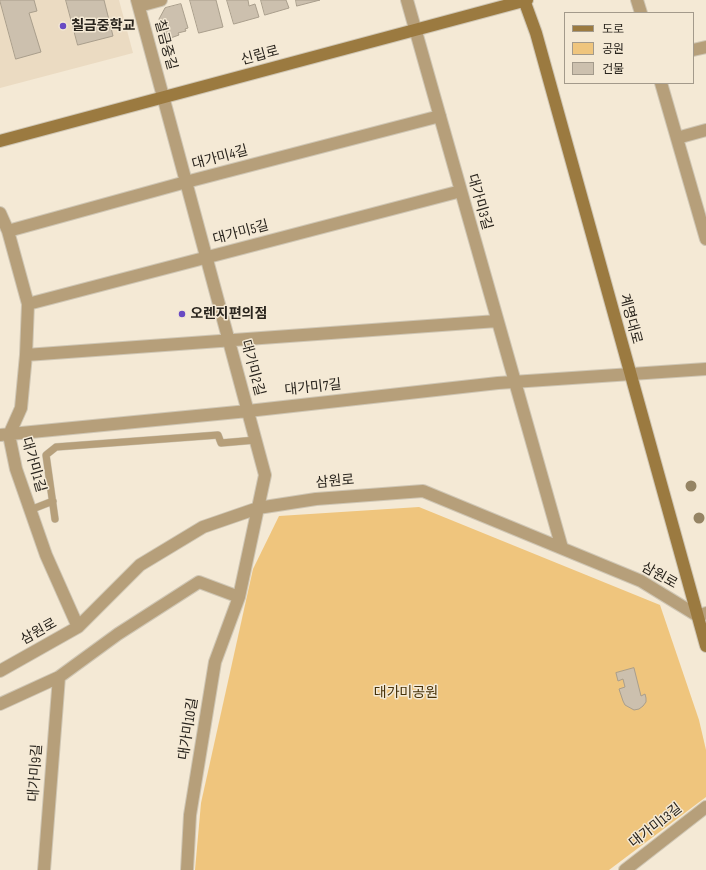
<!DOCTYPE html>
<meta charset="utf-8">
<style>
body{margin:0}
#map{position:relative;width:706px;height:870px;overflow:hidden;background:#f4e9d5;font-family:"Sofia Sans Condensed","Noto Sans KR",sans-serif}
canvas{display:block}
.legend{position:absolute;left:564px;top:12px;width:130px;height:72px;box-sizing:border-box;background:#f4e9d5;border:1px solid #a39a8b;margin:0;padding:5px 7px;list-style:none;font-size:12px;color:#29241d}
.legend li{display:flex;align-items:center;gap:8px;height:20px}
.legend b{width:20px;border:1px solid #a39a8b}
</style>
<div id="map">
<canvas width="706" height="870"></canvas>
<ul class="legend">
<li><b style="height:5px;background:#9b7a40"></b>도로</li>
<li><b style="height:11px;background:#efc57d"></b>공원</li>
<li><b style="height:11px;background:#ccc0ae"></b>건물</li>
</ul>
</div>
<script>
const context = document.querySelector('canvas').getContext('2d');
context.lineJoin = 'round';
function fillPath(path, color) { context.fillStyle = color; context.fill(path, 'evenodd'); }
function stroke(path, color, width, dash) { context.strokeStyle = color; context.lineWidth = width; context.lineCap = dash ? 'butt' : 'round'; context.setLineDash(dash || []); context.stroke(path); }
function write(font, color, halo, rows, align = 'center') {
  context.font = font + ' "Sofia Sans Condensed","Noto Sans KR",sans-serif'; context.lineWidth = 3; context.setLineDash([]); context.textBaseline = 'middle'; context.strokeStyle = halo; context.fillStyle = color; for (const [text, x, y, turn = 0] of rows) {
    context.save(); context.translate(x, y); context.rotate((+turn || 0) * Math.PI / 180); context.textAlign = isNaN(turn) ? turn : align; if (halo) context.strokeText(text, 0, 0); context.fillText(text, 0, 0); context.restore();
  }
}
fillPath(new Path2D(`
 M0,0H119L133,53L0,88Z`), '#ebdbc2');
fillPath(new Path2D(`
 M419,507L660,605L699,720L706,750V797L609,870H195L201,803L253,569L279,516Z`), '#efc57d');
const building = new Path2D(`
 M0,0H34L37,11L29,13L41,52L16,59Z
 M66,0H104L113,36L78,45Z
 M190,0H216L223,27L199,33Z
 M227,0H248L249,6L255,4L259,17L234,24Z
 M261,0H286L289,8L265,15Z
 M296,0H320L297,6Z
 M181,4L188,28L185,29L186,31L178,33L179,35L165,40L159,19L165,8Z
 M634,668L641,696L645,694L646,698V702L643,706L639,709L634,710L625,705L623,701L619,689L625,687L623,679L618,681L616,673Z`);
fillPath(building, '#ccc0ae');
stroke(building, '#a99e8c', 1);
const lane = new Path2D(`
 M30,510L53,501
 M55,519L46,455L56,447L218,435L221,443L256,440`);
const street = new Path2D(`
 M137,0L265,475L239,597L215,662L190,815L187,870
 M407,0L562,548
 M637,0L641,13
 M139,6L161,0
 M693,50L706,47
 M661,83L706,239
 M677,138L706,130
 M0,213L8,231L28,304L26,355L21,408L9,435L16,469L46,555L78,627
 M8,231L186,182L440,116
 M28,304L461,191
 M26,355L497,321
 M0,435L248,411L498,383L706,369
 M0,671L78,627L140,565L203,527L258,508L316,499L423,491L641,581L698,616L706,613
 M0,704L59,677L118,634L199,582L239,597
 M44,870L59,677
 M625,870L706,807`);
const secondary = new Path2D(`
 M524,0L536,33L706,646
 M0,141L527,0`);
stroke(lane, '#cfc6b4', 8);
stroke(street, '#cfc6b4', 14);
stroke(secondary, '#cfc6b4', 14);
stroke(lane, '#b69f7a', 7);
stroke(street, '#b69f7a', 12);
stroke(secondary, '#9b7a40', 12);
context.fillStyle = '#958464';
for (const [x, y] of [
 [691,486],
 [699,518]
]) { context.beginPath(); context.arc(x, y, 5.5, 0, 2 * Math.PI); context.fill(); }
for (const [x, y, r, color] of [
 [63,26,4,"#694ac3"],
 [182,314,4,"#694ac3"]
]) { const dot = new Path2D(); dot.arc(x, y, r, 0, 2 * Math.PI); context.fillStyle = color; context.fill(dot); stroke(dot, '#f4e9d5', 1.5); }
write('bold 14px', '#29241d', '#f4e9d5', [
 ["칠금중학교",71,26],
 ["오렌지편의점",190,314]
], 'left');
write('14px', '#29241d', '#f4e9d5', [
 ["칠금중길",165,45,75],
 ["신립로",260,56,-15],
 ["대가미4길",220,158,-15],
 ["대가미3길",479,202,74],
 ["대가미5길",241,233,-15],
 ["계명대로",630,319,75],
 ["대가미2길",252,368,75],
 ["대가미7길",313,388,-6],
 ["대가미1길",33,465,74],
 ["삼원로",335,482,-5],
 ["삼원로",659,576,29],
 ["삼원로",39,632,-29],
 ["대가미10길",189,729,-81],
 ["대가미9길",36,773,-86],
 ["대가미13길",656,826,-38]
]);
write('14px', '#473208', '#f4e9d5', [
 ["대가미공원",406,693]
]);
</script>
